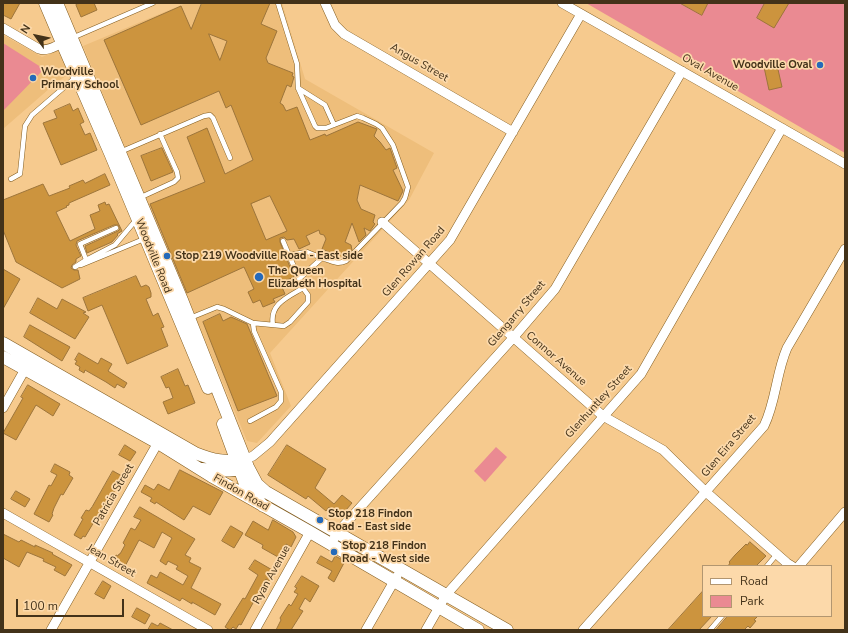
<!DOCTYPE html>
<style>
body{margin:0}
#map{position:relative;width:848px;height:633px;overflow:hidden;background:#f6ca8e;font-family:"Nunito Sans",sans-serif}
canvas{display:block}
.frame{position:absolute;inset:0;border:4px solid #433219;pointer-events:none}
.legend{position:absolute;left:702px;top:565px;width:130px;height:52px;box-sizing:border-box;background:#fcd9aa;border:1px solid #b29670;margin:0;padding:5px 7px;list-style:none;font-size:12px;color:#433219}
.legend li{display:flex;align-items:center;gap:8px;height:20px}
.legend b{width:20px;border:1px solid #b29670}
.north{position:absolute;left:16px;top:16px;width:40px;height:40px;-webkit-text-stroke:3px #fcd9aa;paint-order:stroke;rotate:303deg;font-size:11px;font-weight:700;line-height:16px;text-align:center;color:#433219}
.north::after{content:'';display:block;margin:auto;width:14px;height:18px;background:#433219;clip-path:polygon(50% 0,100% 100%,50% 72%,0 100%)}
.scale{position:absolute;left:16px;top:599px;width:108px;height:18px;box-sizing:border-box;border:2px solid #433219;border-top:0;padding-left:5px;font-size:12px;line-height:14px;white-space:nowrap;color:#433219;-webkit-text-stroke:3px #fcd9aa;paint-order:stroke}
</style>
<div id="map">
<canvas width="848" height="633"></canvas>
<div class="frame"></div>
<ul class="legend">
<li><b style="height:5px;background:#fff"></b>Road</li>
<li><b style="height:11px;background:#ea8a92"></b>Park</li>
</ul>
<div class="north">N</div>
<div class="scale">100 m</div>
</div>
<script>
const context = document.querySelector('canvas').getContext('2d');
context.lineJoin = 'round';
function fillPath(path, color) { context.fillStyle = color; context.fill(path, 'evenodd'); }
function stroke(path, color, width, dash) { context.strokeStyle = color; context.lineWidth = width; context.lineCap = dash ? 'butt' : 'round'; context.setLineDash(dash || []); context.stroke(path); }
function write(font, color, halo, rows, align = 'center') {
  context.font = font + ' "Nunito Sans",sans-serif'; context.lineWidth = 3.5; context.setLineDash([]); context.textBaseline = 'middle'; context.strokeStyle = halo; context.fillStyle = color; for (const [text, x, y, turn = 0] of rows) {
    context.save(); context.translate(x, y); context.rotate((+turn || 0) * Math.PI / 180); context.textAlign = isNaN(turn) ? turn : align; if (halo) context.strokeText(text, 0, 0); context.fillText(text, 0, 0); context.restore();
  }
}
fillPath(new Path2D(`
 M186,3H282L305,79L434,153L409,200L270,353L291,406L257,443L247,441L83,46Z
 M3,35L42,57L59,50L69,74L57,82L3,129Z`), '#eebe7b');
fillPath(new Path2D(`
 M586,3H845V153Z
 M3,43L44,69L3,111Z
 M496,447L507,457L485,482L474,471Z`), '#ea8a92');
const building = new Path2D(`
 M3,3H20L11,19L3,15Z
 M81,3H94L97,10L81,17L76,5Z
 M202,3H270L261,24L277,31L266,58L268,63L293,73L292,76L294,77L291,87L287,85L280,103L283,105L286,111L297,107L310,140L325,134L326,136L358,122L377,129L374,136L380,142L386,150L390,148L397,168L393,170L403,191L398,201L360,185L357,200L361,209L375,215L373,222L375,224L370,231L364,228L366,235L359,242L352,223L345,242L351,245L352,250L341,258L322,249L326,239L324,235L320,234L319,230L306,236L310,244L299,249L294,239L287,240L284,237L280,238V242L294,277L280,283L285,294L273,299L275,302L263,307L260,300L253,303L248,292L254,289L244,267L187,293L150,204L205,182L187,137L207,128L225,174L253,160L231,105L226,108L219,91L141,125L104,40L181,6L191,29ZM209,34L227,41L220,60ZM270,196L287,231L266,240L251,204Z
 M680,3H708L702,15Z
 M765,3H789L774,28L757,18Z
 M777,65L782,87L769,90L764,67Z
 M70,104L73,111L78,108L84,122L80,124L85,135L90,133L97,150L61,165L43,123L57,118L54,111Z
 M162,148L173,172L151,181L141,156Z
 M105,174L110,185L69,203V205L66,206L67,207L56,212L70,241L95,229L90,215L100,211L98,205L105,202L106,205L109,204L122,231L117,234L118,235L112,242L87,253L85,246L118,231L120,229L118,225H114L77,241L76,245L81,256L76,259V262L72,265L71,268L74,270H78L80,279L62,288L16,262L3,230V200L43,184L49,196L70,188L69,186L83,180L85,183Z
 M3,269L20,279L3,309Z
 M136,276L141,287L146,285L149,287L151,293V297L146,299L153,316L158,313L164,327L161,328L168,346L127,364L102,305L88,311L83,298Z
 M38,298L57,309L62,299L86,312L83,313L89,317L75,339L30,313Z
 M220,314L223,321L231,317L247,324L277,396L238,411L203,322Z
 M30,325L70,347L62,361L24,337Z
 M79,353L98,364L101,358L112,364L108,371L127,383L124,388L117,384L115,388L106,382L85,370L84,373L79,370L80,367L75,364L77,361L75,360Z
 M178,369L185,386L188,385L195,403L168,414L163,402L173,398L169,387L166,388L161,377Z
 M28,385L60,404L53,416L36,405L16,440L3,433L23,398L21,397Z
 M125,445L136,452L130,461L119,455Z
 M287,445L326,469L315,488L334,504L342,495L352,503L340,517L329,507L326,511L308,496L306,499L268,475Z
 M55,464L70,472L69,475L73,478L63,495L61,494L54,508L52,514L53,515L49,522L34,514L49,485L51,486L57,475L51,472Z
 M180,470L223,492L210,515L193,506L184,520L156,502L155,504L150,501L152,498L141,492L145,485L154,490L158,484L169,490Z
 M113,471L122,476L120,479H121L106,506L104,505L85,537L83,536L81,539L74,535L83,519L81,518L86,510L89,511L92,507Z
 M16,491L30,499L25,507L11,499Z
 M140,507L195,539L185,555L191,558L189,562L201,568L191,588L221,604L215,615L192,602V604L182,598L180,601L147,583L151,575L157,578L160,572L183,585L188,576L176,569L178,566L168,561L166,565L160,561L172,538L162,532L154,548L139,540L123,570L111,564L116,555L118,556L119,554H120L125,545L123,543L131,528L135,530L141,520L134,517Z
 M273,520L293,532L296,537L291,547L286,544L278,557L262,548L263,545L245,535L253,521L268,530Z
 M231,526L243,533L234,548L222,541Z
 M3,534L19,542L21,540L35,547V545L53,553L52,554L72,565L65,576L54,570L56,567L43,561L44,559L27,552L19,567L3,558Z
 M750,542L766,556L756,566H728L730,563L729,562L735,555L746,544L747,545Z
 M321,556L332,562L335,556L345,561L334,582L328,578L332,571L317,563Z
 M255,560L274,571L269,581L266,579L241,625L239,624L236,629L233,627L230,630L225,627L243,598L245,599L258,575L249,569Z
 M302,576L319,586L310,602L305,598L299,609L303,611L291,630H276L281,620L280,618L285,610L289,604L291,606L298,594L294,592L297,588L295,587Z
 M103,581L111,586L104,599L95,594Z
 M703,591V616H712L699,630H668Z
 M137,608L150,615L145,624L132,617Z
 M728,616H758L754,620L756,621L750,628L748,626L744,630H716Z
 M152,623L158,626L160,623L173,630H148Z`);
fillPath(building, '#cc943e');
stroke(building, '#9d753b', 1);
const lane = new Path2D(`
 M278,3L297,64L298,88L315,126L317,128H326L357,116L363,118L376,124L382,128L393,145L408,187L405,198L402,203L346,261C337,265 331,261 322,258
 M72,38L153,3
 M298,88L325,105L334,125
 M120,152L204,116L210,115L213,118L230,158
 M11,179L20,174L25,126L32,115L76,77
 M139,198L174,182L178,178L177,172L160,134
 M289,255L307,252L322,258L300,278
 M87,262L80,244L116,228
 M81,265L144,239
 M75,267L86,260L115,245L136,220
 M190,318L217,307L224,309L253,323L284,326L290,322L308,302V295L303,288L283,241
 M273,325C269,304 288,297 303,288
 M250,421L276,407L281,401V392L254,331L253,323
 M767,566L777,554
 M710,630L722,616`);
const street = new Path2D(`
 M325,3L335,25L344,34L513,132
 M562,3L845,164
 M3,28L39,49C49,52 58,44 67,41
 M382,222L603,416L663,450L706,492L787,563L792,566
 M3,408L28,364
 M246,459L253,456L270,442L450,240L581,14
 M3,513L208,630
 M331,544L337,533L513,338L555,289L682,71
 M799,566L845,512
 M51,630L160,439
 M255,630L310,532
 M366,630L397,576
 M426,630L446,595L641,374L782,128
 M583,630L764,426C776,402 776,373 787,348L845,249`);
const secondary = new Path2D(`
 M45,3L62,43L110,153L208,388
 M57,3L182,300L248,467L257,484L266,492L507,630
 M3,343L195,453C213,460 225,463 245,460
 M3,357L158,443L211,476L310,532L478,630
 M223,424L245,484L263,506
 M202,469C218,470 232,473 247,467`);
stroke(lane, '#835d20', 5.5);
stroke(street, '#835d20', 10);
stroke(secondary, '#835d20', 13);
stroke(lane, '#fff', 4.5);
stroke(street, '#fff', 9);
stroke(secondary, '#fff', 12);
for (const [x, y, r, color] of [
 [820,65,4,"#256aba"],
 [33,78,4,"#256aba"],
 [167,256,4,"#256aba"],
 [259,277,5,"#256aba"],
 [320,520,4,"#256aba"],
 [334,552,4,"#256aba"]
]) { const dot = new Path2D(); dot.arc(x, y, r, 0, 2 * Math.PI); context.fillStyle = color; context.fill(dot); stroke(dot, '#fcd9aa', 1.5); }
write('11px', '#433219', '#fcd9aa', [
 ["Angus Street",419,63,30],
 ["Oval Avenue",710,73,30],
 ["Woodville Road",153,256,68],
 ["Glen Rowan Road",414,262,-49],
 ["Glengarry Street",517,314,-50],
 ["Connor Avenue",556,359,41],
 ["Glenhuntley Street",599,402,-48],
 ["Glen Eira Street",729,446,-50],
 ["Findon Road",241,493,30],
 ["Patricia Street",114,495,-60],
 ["Jean Street",111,561,30],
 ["Ryan Avenue",272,575,-61]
]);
write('bold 11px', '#433219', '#fcd9aa', [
 ["Woodville Oval",812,65,"right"],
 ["Woodville",41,72],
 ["Primary School",41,85],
 ["Stop 219 Woodville Road - East side",175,256],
 ["The Queen",268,271],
 ["Elizabeth Hospital",268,284],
 ["Stop 218 Findon",328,514],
 ["Road - East side",328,527],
 ["Stop 218 Findon",342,546],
 ["Road - West side",342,559]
], 'left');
</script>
